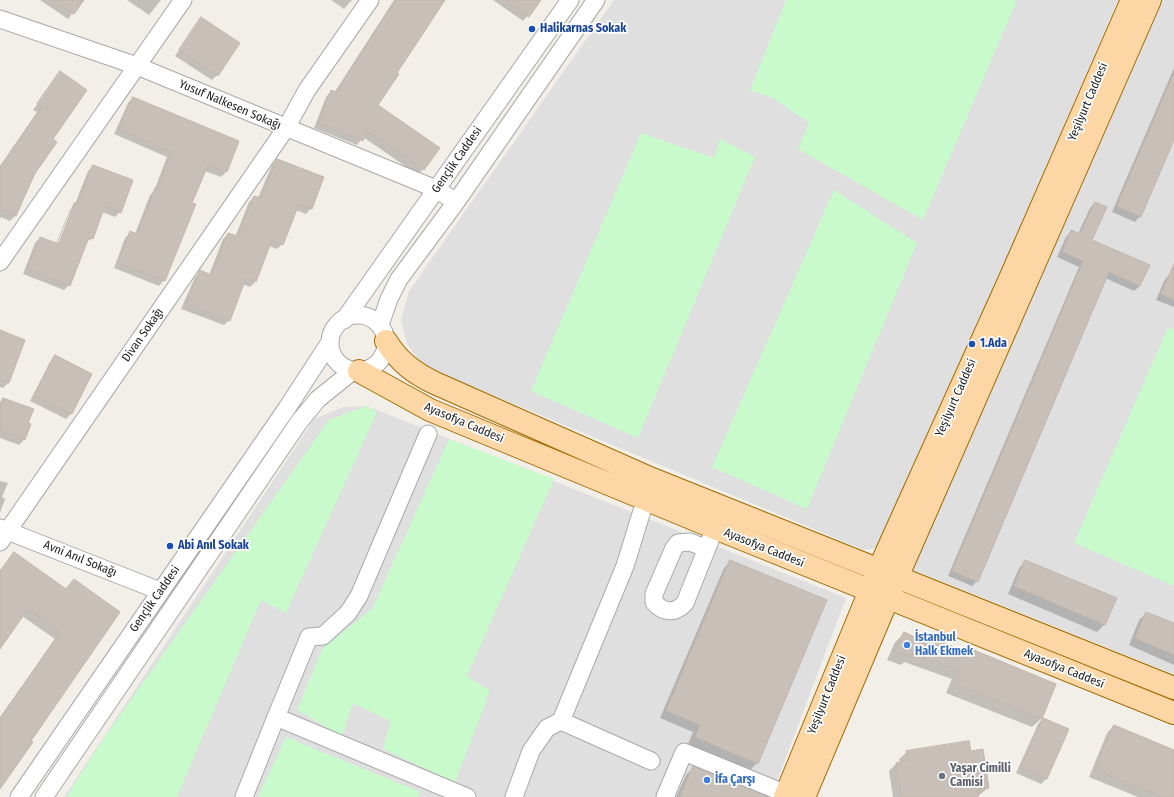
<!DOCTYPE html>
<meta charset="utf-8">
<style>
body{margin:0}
canvas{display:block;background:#f2efe9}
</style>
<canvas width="1174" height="797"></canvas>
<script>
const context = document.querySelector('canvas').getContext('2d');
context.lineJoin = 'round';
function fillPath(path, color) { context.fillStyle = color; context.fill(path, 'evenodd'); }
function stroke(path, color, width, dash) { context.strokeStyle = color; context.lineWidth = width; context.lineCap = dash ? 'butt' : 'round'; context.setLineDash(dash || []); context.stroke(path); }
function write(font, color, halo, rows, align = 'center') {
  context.font = font + ' "Fira Sans Condensed",sans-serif'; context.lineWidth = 3.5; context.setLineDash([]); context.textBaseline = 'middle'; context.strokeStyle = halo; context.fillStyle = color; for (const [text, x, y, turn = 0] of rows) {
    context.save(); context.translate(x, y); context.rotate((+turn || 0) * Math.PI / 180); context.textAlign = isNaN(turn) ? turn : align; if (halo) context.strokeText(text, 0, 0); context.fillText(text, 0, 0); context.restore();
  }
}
fillPath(new Path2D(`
 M614,0H1118L881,547L864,550L423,366L407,344L401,320L409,291Z
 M1160,0H1174V674L911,569Z
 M367,406L846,598L771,797H64L314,419L343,407Z`), '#e0dfdf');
fillPath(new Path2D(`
 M786,0H1017L923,220L798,149L809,123L773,98L750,90Z
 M641,133L714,158L720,139L755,157L638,438L531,391Z
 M834,190L917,243L807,509L712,467Z
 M1168,327L1174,330V586L1074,543Z
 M367,406L377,412L286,613L261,600L177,797H66L106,735L329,420Z
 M449,439L554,479L467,676L490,691L455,782L383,749L390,721L353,703L342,736L297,710L322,649L372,609Z
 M286,737L420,792L418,797H258Z`), '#c8facc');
fillPath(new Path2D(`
 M40,0H82L68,19Z
 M127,0H161L149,15Z
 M331,0H352L344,9Z
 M394,0H443L396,73L377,106L438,149L418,175L363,137L357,145L314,128L326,97L331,91L334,93Z
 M493,0H540L523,21Z
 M201,19L217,75L212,80L175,56Z
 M1174,68V136L1140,216L1135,222L1112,212Z
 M60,73L52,139L15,216L10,221L1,217L0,219V166L37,112L33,110Z
 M133,98L238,142L226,172L221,177L205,171L191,203L164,280L159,286L114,268L125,238L131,232L135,234L150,195L154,191L167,157L114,134L128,103Z
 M277,160L311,208L306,214L296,210L282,244L277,249L269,246L255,282L250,287L243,284L229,320L224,325L181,309L195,277L200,272L209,275L223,239L228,234L235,237L249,202L254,197L258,198L272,165Z
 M93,166L120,212L115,217L102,212L93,238L86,242L69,285L64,290L23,274L35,243L40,238L56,244L70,209L75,204L88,171ZM71,208H73L58,249L56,248Z
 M1095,203L1091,240L1140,286L1134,291L1105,278L977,581L972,586L948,576L1079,267L1057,257L1066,237L1071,232L1078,234L1090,208Z
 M1170,274L1174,275V307L1156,300L1165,279Z
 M0,331L8,383L3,388L0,387Z
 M55,356L91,374L71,414L66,419L30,401L50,362Z
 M3,399L30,425L24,440L19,445L0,438V402Z
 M0,481L8,483L2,497L5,499L0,513Z
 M14,554L65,589L74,580L119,612L0,786V717L55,639L22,616L0,648V570Z
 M731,561L757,763L750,770L688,744L693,732L660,718L724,568Z
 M1026,561L1105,624L1097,632L1008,594L1019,568Z
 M1147,613L1174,625V665L1129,645L1139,620Z
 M904,634L917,639L921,636L966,653L969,650L1041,719L1032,727L946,693L952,679L904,662L901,665L887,660L895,642Z
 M1043,719L1067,730L1046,779L1041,784L1016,773L1038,724Z
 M1114,726L1174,751V797H1138L1089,777L1107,733Z
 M907,752L970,753L988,788L977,797H893L889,771L896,764H900L899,759Z
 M693,768L759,797H676L686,775Z`), '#0003');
const building = new Path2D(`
 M53,0H84L74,14Z
 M396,0H445L397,73L399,74L378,105L440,148L424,170L367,131L363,141L318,123L331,90L336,92Z
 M506,0H541L529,17Z
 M201,17L240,43L218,76L179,50Z
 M60,71L87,90L53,139L57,142L34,175L16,216L0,209V167L42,107L37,104Z
 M1174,73V140L1141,217L1117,206Z
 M133,97L239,141L227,172L208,165L192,203L196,204L165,281L118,263L130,231L137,234L155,188L157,189L171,152L119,129Z
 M277,159L324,177L312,209L299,204L283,245L272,240L256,282L246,278L230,321L186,304L200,270L211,275L228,233L237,236L254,196L260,198Z
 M93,165L133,180L121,213L105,206L93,239L89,237L70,286L27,269L40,237L59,244L74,203L77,204Z
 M1095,202L1107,207L1092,240L1150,265L1140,286L1109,272L978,582L952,571L1083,261L1062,252L1071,230L1080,234Z
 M1174,264V300L1161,294Z
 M0,330L25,340L9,383L0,380Z
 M55,355L92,374L72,414L34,396Z
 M3,398L34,409L28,423L31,424L25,440L0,431V406Z
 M14,552L66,589L74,579L120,612L31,741L33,742L0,789V719L60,632L28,609L0,649V572Z
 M730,560L827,600L758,764L695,737L700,725L666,711Z
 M1025,560L1117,598L1105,625L1014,586Z
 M1146,612L1174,623V655L1135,638Z
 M904,632L919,639L921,634L967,652L969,648L1056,684L1042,719L954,684L960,670L912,654L911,657L895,651Z
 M1043,718L1069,729L1047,779L1021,768Z
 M1114,725L1174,750V797H1162L1095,770Z
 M969,741L971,751L983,749L989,788L977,790L978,797H901L896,763L908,761L906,751Z
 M693,766L768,797H680Z`);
fillPath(building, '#c7bfb8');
stroke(building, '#c4b6ab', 1);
const minor = new Path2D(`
 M0,19L137,66L436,189L456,202
 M0,262L183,0
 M330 343a28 28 0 1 1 56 0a28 28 0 1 1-56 0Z
 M344,320L570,0
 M380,325L389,299L399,279L456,202L596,0
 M0,528L160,591
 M0,542L286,128L307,90L370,0
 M707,549L690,542L678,543L674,548L654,594V602C663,613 675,614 685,603L715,528
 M276,717L309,637L323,636L348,613L359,596L428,434
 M561,721L651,761
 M19,797L287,408L330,342
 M44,797L299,422L318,399L354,370
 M244,797L276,717L467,797
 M514,797L531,751L547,728L561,721L625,566L649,488
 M665,797L684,752L794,797`);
const major = new Path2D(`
 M386,341C399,362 415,374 437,384L652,479L1174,688
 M359,371L430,410L715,528L1174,713
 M785,797L879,569L1009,281L1132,0
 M804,797L888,598L1150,0`);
stroke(minor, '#a9a9a9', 19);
stroke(major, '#a06b00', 24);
stroke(minor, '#fff', 17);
stroke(major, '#fcd6a4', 22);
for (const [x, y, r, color] of [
 [532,29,4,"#1a4fb4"],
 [972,344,4,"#1a4fb4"],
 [170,546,4,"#1a4fb4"],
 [907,645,4,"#3f7fe0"],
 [942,776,4,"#6b7280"],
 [707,780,4,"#3f7fe0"]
]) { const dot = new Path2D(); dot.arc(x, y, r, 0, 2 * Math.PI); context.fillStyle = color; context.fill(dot); stroke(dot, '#fff', 1.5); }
write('bold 12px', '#164399', '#fff', [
 ["Halikarnas Sokak",540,29],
 ["1.Ada",980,344],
 ["Abi Anıl Sokak",178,546]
], 'left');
write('12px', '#222', '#fff', [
 ["Yeşilyurt Caddesi",1088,102,-67],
 ["Yusuf Nalkesen Sokağı",230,105,23],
 ["Gençlik Caddesi",457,160,-55],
 ["Divan Sokağı",143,335,-55],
 ["Yeşilyurt Caddesi",956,398,-66],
 ["Ayasofya Caddesi",464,423,23],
 ["Ayasofya Caddesi",764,548,22],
 ["Avni Anıl Sokağı",80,559,22],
 ["Gençlik Caddesi",155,599,-55],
 ["Ayasofya Caddesi",1064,669,22],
 ["Yeşilyurt Caddesi",827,695,-68]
]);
write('bold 12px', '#366cbe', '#fff', [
 ["İstanbul",915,638],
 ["Halk Ekmek",915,652],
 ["İfa Çarşı",715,780]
], 'left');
write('bold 12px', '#5b616d', '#fff', [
 ["Yaşar Cimilli",950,769],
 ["Camisi",950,783]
], 'left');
</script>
